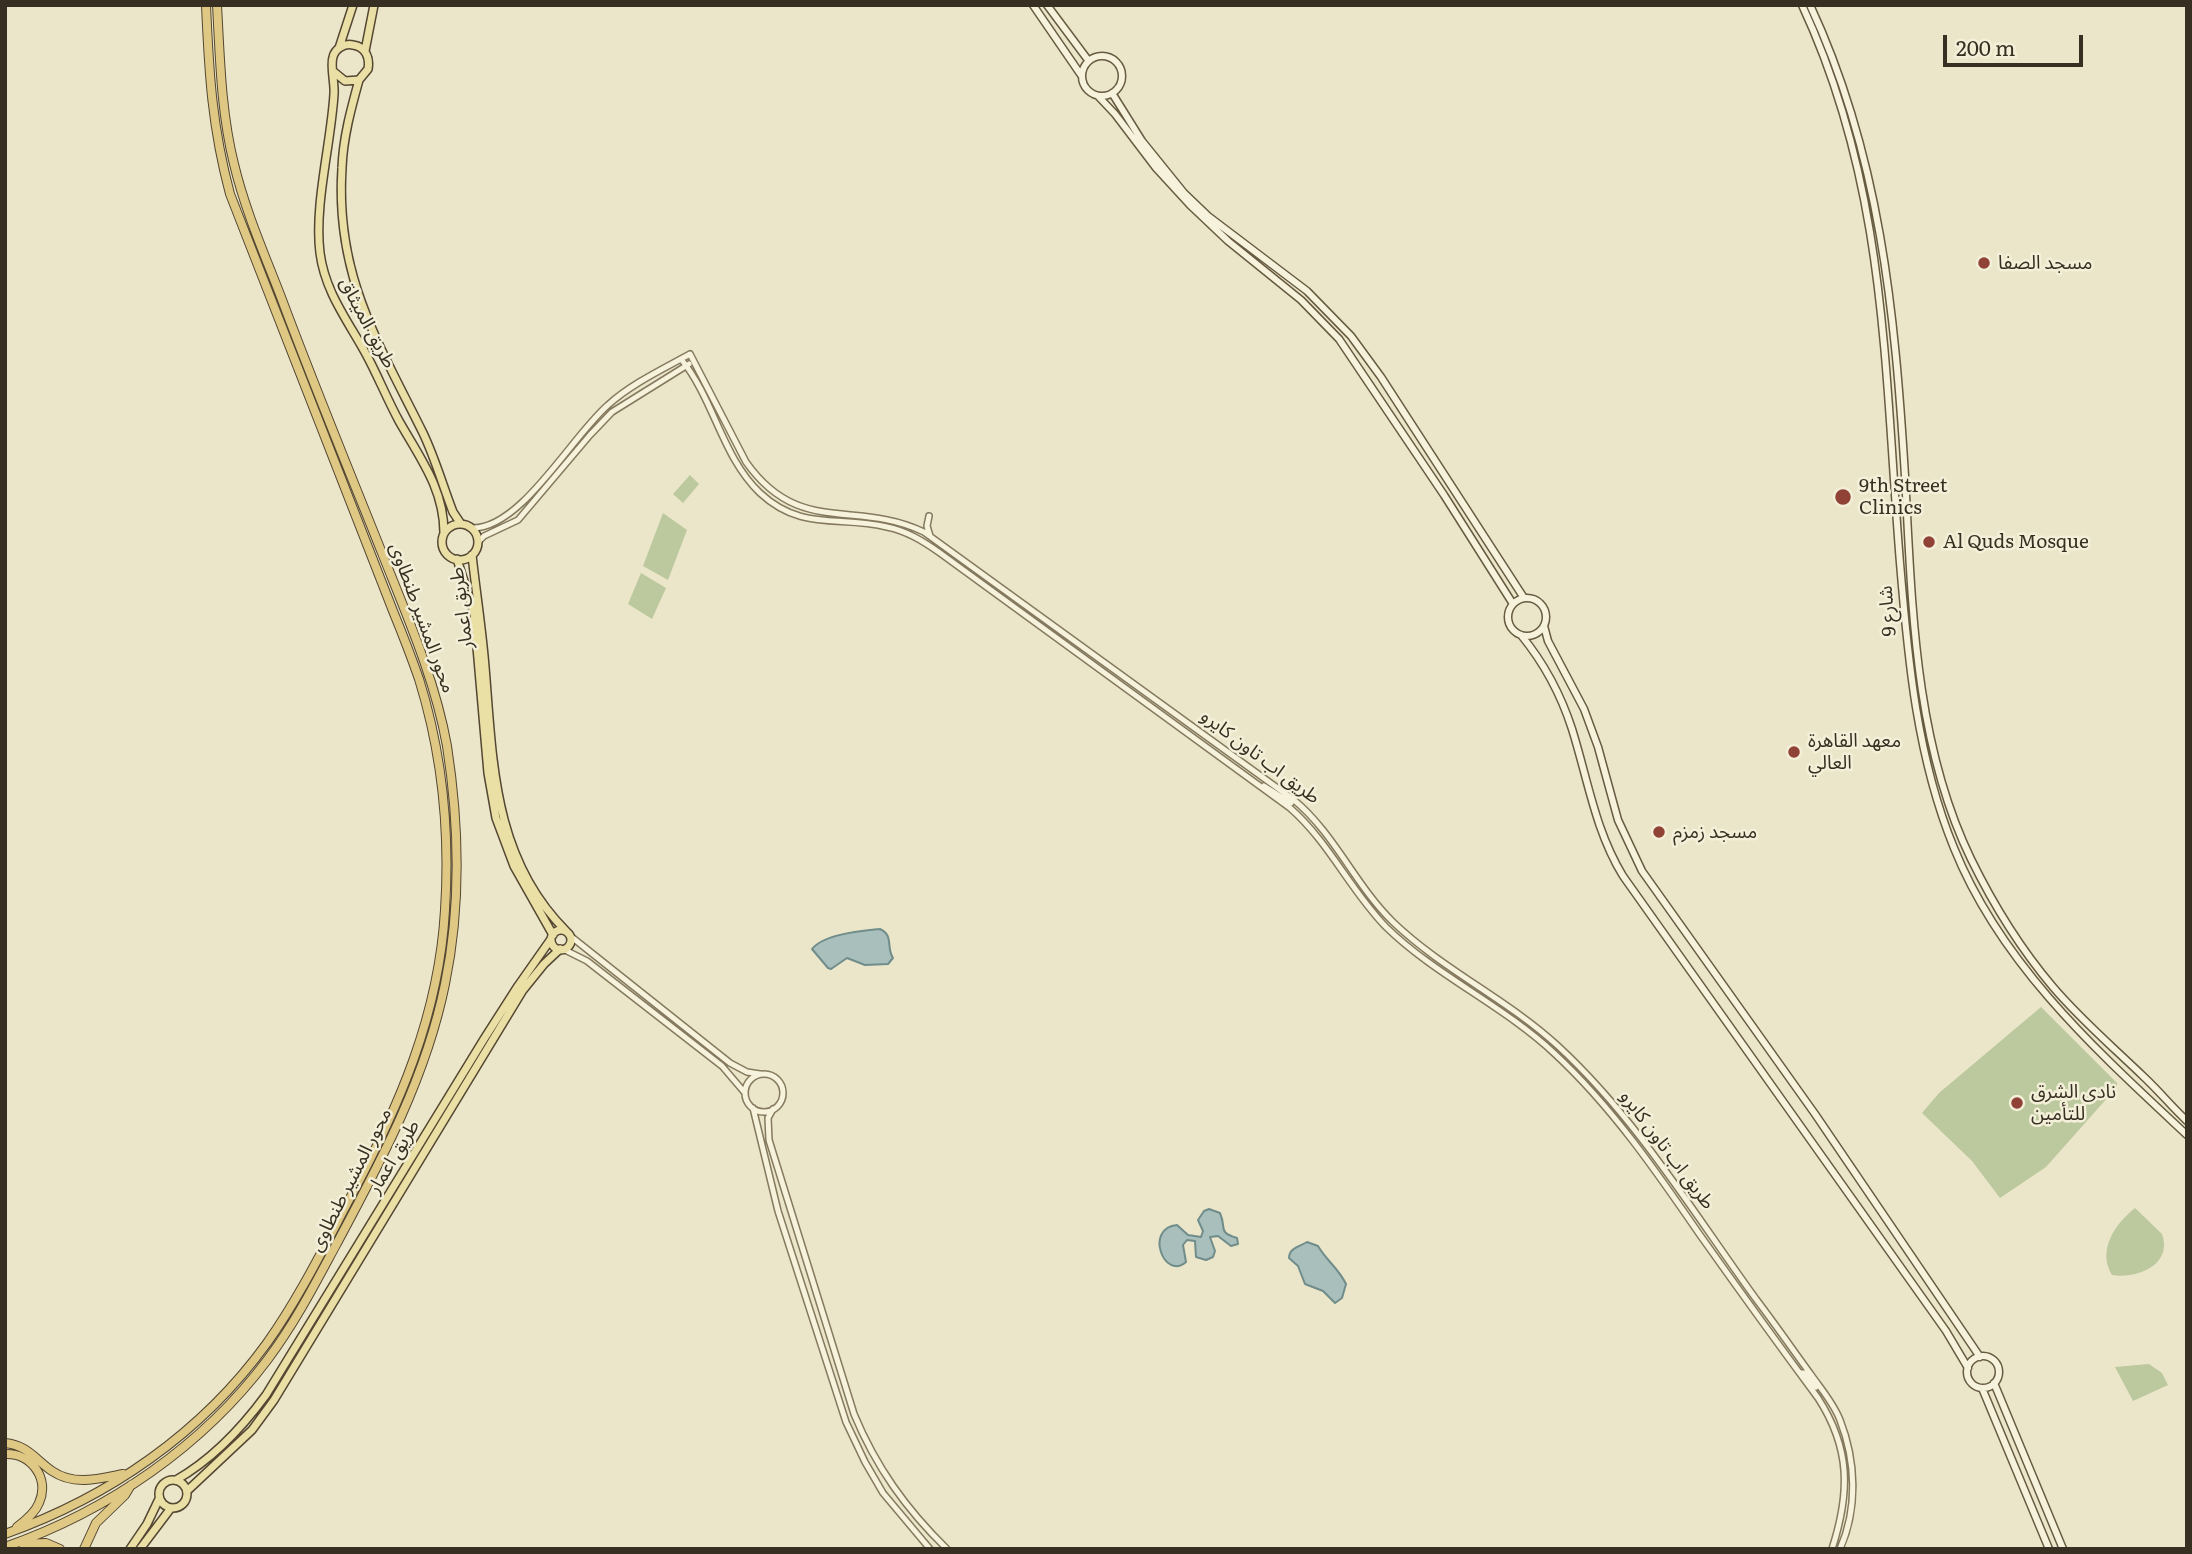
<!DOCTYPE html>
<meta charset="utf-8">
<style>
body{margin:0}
#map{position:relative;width:2192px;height:1554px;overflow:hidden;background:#ebe6c9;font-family:Literata,serif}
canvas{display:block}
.frame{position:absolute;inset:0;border:7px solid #372f21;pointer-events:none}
.scale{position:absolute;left:1943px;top:35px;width:140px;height:32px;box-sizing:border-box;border:4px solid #372f21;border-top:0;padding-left:9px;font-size:21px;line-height:24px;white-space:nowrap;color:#372f21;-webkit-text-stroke:5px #f3efd8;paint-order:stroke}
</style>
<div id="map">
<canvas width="2192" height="1554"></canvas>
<div class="frame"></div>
<div class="scale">200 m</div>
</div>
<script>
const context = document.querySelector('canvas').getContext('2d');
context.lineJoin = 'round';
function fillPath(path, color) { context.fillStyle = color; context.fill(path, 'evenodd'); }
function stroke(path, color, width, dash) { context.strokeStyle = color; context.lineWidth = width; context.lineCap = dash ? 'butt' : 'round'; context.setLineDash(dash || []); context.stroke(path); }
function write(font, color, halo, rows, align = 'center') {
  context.font = font + ' Literata,"Noto Sans Arabic",serif'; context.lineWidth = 5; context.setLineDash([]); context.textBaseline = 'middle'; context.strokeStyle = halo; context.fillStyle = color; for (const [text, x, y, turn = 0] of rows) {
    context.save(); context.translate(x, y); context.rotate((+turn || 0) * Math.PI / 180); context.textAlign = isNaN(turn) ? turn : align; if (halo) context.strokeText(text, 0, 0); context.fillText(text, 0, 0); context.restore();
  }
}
fillPath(new Path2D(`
 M690,475L699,484L683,503L673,494Z
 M663,513L687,530L668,580L643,566Z
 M641,573L666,588L652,619L628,604Z
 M2041,1007L2117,1083V1087L2046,1167L2000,1198L1972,1161L1922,1113L1939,1093Z
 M2135,1208L2162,1234C2173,1265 2137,1279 2112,1275C2097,1250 2115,1224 2135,1208Z
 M2149,1364L2162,1373L2168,1385L2133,1401L2115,1367Z`), '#bcc89d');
const water = new Path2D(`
 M880,929C894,935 886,948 893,958L888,964L865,965L847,958L831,969L828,968L812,949C824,934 861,931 880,929Z
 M1209,1209L1220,1213C1227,1229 1217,1232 1237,1238L1238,1244L1231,1246L1218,1236L1210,1237L1215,1251L1213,1257L1206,1260L1196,1257L1195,1241L1187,1240L1183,1245L1186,1262C1164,1281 1144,1228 1177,1225L1188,1235L1201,1237L1203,1231L1198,1220L1204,1211Z
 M1307,1242L1318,1246C1326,1260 1339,1269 1346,1284L1342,1298L1335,1303L1323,1291L1305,1284L1298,1266L1289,1258C1289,1248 1299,1247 1307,1242Z`);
fillPath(water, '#a9bfbc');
stroke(water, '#708d8b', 2);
const tertiary = new Path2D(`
 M681,359C714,399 722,457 760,493C802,532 839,515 887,527C907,531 923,541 940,553L1290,808C1329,842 1350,890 1386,927C1436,976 1503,1005 1555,1054C1612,1107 1656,1171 1700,1235C1739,1290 1778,1344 1818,1398C1851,1449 1850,1493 1832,1549
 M929,516L927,526L930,536
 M472,528C521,529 571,437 608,405C631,384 663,369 690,354L746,462C799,537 855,499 924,532L1294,800C1335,834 1355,885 1393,922C1443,970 1507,999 1558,1046C1637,1119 1693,1212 1756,1299C1775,1324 1793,1350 1812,1376C1822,1390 1834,1404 1840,1420C1856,1461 1858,1508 1840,1549
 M478,542L484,536L518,520L590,435L612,412L689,364
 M1264,786L1291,803
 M569,935L730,1063L747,1072L760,1074
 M563,949L587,961L722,1066L745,1093
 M745 1093a19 19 0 1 1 38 0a19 19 0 1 1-38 0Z
 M753,1108L778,1211L846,1422L865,1462L883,1493L930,1549
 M773,1109L768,1118L769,1140L854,1414C876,1467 906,1509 947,1549
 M1801,1373H1804L1816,1387`);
const secondary = new Path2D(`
 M1033,5L1081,75
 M1047,5L1088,60
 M1802,5C1887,187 1884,368 1900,563C1908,660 1917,758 1954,848C2001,965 2097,1051 2187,1135
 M1810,5C1880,155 1895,313 1905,476C1912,603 1914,742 1971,859C1993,904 2020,948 2053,987C2081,1020 2113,1047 2144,1077C2159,1091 2172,1107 2187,1121
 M1082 76a20 20 0 1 1 40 0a20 20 0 1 1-40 0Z
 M1112,93L1142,141L1184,193L1208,216L1307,291L1351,336L1381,377L1524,598
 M1098,96L1115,114L1156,168L1190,205L1228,241L1301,300L1339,339L1444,495L1513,604
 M1508 617a19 19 0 1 1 38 0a19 19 0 1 1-38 0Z
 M1544,626L1548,641L1584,709L1598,747L1618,820L1642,871L1815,1114L1980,1357
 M1521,635C1544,663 1561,695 1572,729C1588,780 1595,830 1623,876L1946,1331L1968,1368
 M1967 1372a16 16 0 1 1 32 0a16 16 0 1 1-32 0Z
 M1994,1383L2063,1549
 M1982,1388L2049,1549`);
const primary = new Path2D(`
 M339,48L353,5
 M365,51L374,5
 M334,72L345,81L359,80L368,69C370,58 366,47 353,45C344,43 335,49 333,57C330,66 335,84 334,94C331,144 314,205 320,253C325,292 348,321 366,354C378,376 387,399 399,421C420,458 444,489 444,533
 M359,80C351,109 343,138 342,168C335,275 378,342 423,433C435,458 443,486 453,512L461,524
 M442 542a18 18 0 1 1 36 0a18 18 0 1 1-36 0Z
 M472,555C476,592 482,629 485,667C493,763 493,858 566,931
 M457,559L474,613L488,773L496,818L514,866L553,935
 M551 940a10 10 0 1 1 20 0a10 10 0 1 1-20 0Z
 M159 1494a14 14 0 1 1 28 0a14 14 0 1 1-28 0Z
 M176,1480C213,1459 241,1429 266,1395L484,1039L518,986L551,939
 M187,1491L252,1430L274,1400L523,990L544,964L560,949
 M130,1549L147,1524L159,1499
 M140,1549L171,1508`);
const trunk = new Path2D(`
 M5,1443C27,1445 35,1459 52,1471C74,1486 98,1479 123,1474
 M5,1454C31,1453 50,1478 39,1503C35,1513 25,1521 17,1527
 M5,1534C109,1497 202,1433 267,1343C299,1298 324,1247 350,1198C399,1107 439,1015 445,910C450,833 442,753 419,679C411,656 402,633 393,611L230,194C212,127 209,73 206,5
 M23,1544L46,1543L60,1549
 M5,1547C108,1511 203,1446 268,1359C295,1323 315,1284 336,1245C381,1161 426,1078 445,984C461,907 459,823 447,746C435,679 407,616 382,553C348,468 313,383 281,297C264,253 245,210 234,164C221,112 220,58 217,5
 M84,1549L96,1523L125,1495L131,1485`);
stroke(tertiary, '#857a5f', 8);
stroke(secondary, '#675b42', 9);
stroke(primary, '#544733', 10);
stroke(trunk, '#544733', 10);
stroke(tertiary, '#f6f2db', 5);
stroke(secondary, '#f6f2db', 6);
stroke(primary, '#eadfa5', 7);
stroke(trunk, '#dec884', 8);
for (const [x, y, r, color] of [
 [1984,263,7,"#8f4235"],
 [1843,497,9,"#8f4235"],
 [1929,542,7,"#8f4235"],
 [1794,752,7,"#8f4235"],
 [1659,832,7,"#8f4235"],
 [2017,1103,7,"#8f4235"]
]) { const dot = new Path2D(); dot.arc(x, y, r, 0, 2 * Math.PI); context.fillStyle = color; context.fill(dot); stroke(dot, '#f3efd8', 2.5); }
write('19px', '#372f21', '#f3efd8', [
 ["مسجد الصفا",1998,263],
 ["9th Street",1859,486],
 ["Clinics",1859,508],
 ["Al Quds Mosque",1943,542],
 ["معهد القاهرة",1808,741],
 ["العالي",1808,763],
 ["مسجد زمزم",1673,832],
 ["نادى الشرق",2031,1092],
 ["للتأمين",2031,1114]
], 'left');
write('19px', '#372f21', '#f3efd8', [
 ["طريق الميثاق",367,323,62],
 ["طريق اعمار",462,608,-97],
 ["شارع 9",1888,611,-95],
 ["محور المشير طنطاوى",422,618,70],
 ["طريق اب تاون كايرو",1260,757,37],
 ["طريق اب تاون كايرو",1667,1150,53],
 ["طريق اعمار",394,1157,-59],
 ["محور المشير طنطاوى",351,1180,-63]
]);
</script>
